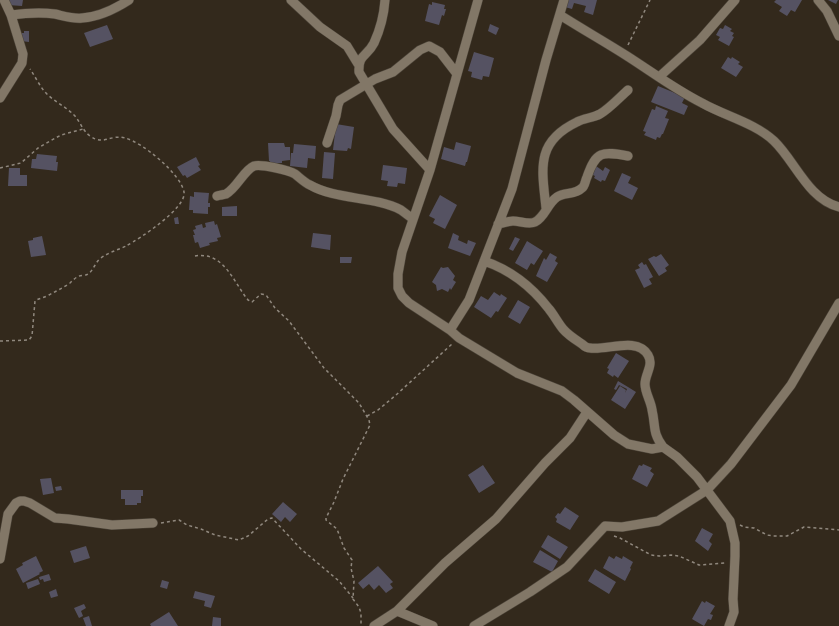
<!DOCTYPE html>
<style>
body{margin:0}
canvas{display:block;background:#33291c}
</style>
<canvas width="839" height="626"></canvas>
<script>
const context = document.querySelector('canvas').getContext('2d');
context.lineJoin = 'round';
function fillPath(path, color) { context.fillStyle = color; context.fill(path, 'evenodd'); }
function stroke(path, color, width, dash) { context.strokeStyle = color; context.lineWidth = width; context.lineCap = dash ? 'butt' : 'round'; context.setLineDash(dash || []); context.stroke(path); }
fillPath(new Path2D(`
 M8,0H23L22,6L8,5Z
 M567,0H597L593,15L584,12L586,6L574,3L572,9L565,7Z
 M776,0H802L795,12L791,10L787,16L779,11L782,7L774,2Z
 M828,0H838L836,4Z
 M432,2L445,5L444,9H446L444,16L442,15L439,25L425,21L429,4L432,5Z
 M490,24L499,28L496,35L488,31Z
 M107,25L113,39L90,47L84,33Z
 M725,25L732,29L730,31L734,33L732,36L734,37L729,46L718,40L720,37L716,35L720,28L723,29Z
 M24,31H29V42L21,41L22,33H24Z
 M474,52L494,58L489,77L483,76L482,80L471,77L472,72L468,71Z
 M728,57L731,59L732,57L740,62L738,64L743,67L736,77L721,68Z
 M658,86L685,97L682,103L688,106L684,115L651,102Z
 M656,106L668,111L665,118L669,119L663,134H662L660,138L657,137L656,140L644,135L646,132L643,131L652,109L655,110Z
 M336,124L354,127L351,149L348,148L347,151L333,150Z
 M456,142L471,146L467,162H466L465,166L441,159L444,147L454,150Z
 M268,143H284L285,147H290V160L282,161V163H270V161H269Z
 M294,144L316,146L315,159L308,158L307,168L290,166L291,153H293Z
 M324,152L335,153L333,179L322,178Z
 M37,154L57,156L56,162H58L57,171L31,168L32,159H36Z
 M196,157L200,165L198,166L201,170L187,178L185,175L183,176L177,167Z
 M383,165L407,168L405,184L398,183L397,187L387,186L388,181L381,180Z
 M596,166L603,171L605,167L610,170L605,181L602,180L601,182L594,178L595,176L591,174Z
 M9,168H20V175H27V186H8Z
 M622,173L631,177L628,183L638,188L632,200L614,191Z
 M194,192L209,193L208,203H210V207H208V214L193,213V210H189L190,196L194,197Z
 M440,195L457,205L445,229L433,223L435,219L429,216Z
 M237,206V216H222V207Z
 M178,217L179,224H175L174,218Z
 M214,221L215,225L217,224L221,237L217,238L218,241L209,243L210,245L200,248L198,242L195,243L193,235H195L193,230L196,229L195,226L202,224L203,228L206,227L205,223Z
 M313,233L331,235L330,250L311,247Z
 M453,233L459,236L458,240L467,244L468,240L476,243L470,256L448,248Z
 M42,236L46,255L31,257L28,241L33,240V238Z
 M515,237L520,239L513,251L509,249Z
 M527,241L543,251L534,265L531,263L527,270L515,263Z
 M550,253L557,257L555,261L558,263L547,282L536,276L544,258L546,260Z
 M661,254L669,265L665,268L667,271L659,276L648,259L654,256L656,257Z
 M340,257H352L351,263H340Z
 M642,262L644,265L646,264L653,277L649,279L652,284L644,288L635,270L640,268L638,265Z
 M441,267L443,268L448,267L455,276L453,280L456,282L451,290L450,288L448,292L442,289L437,291L436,285L432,282Z
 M494,292L500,296L501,294L507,298L498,312L496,311L491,318L474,307L481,296L488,300Z
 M518,300L530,307L520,324L508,317Z
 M616,353L629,361L618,378L614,375L613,377L607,373L609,369L607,368Z
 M618,381L628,387L627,389L619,385L616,390L614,389Z
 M620,386L626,390L625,393L628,387L636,392L625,409L611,400Z
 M643,464L652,468L650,471L654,474L647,487L632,479L639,465L642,466Z
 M483,465L495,483L479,493L468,475Z
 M51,478L54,493L43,495L40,479Z
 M61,486L62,490L56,491L55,487Z
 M121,490H143V496H141V503H137V505H125V499H121Z
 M283,502L297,514L290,522L285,517L281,522L272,514Z
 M565,507L579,516L570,530L556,522L557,519L555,517L558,513L560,514Z
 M702,528L713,534L709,541L712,544L708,551L695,541Z
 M548,535L568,547L560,559L541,547Z
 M86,546L90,558L74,563L70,551Z
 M540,550L558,561L552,572L533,562Z
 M36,556L43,571L39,573L40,574L23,583L16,569L23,565L22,563Z
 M609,556L614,559L616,556L622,559L623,556L633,562L630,568L631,569L625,581L603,568Z
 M378,566L393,582L390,584L393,588L386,593L379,585L374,590L369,584L363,589L358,583Z
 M595,569L616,582L609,594L588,581Z
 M49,574L51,580L44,582L43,579L40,580L39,577Z
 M38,579L40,584L28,589L26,583Z
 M162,580L169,582L167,589L160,587Z
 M56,589L58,596L51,598L49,592Z
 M195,591L215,596L211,608L204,606L205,601L193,598Z
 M702,601L705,603L706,601L715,606L710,614L713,615L711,620L708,619L704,626L692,619Z
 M84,604L86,608L81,611L83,616L79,618L74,608Z
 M169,612L178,626H151L150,624Z
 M89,616L92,626H86L83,618Z
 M213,617L221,618V626H212Z`), '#555262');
const minor = new Path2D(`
 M291,0L320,27L347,46L358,64
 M385,0C384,14 380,30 374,43C367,57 358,54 359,72L393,129L430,170
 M478,0L430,170L402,252L398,274V288L402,296L409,303L450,330L459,338L517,373L562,391L574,400L614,435L628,444L652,449L663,447L677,457L697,477L730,521L735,543V556L733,599L734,612L729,626
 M818,0L827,11L839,36
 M11,15C26,13 40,12 55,14C64,16 73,19 82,18C99,17 115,9 129,0
 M560,15C582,29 605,42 627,56C652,72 676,90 702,103C725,116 755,123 774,141C795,161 808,199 839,207
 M659,77L700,40L735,0
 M0,98L22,63L23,54L11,15L4,0
 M327,143L336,116L338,105L340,100L375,79L393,72L420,50L429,46L440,52L457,74
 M217,196C219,195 223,195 226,194C237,188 244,170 254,166C261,164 289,170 295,174C300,178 305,183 310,185C336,200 374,196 401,210C405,213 409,216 413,219
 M546,208C542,169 535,142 577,122C584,118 593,118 600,114C609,109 620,97 628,90
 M498,224C503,223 509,221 513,221C520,221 529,225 535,222C545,217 547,204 557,197C564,192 575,195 582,188C585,186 585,181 587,177C596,151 602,151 628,156
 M484,261C511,270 532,287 549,309C554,315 558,323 563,329C568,335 576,340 582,344C584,346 587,348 590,348C606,351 637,336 648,355C654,365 645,374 645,384C645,393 651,401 652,410C656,427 652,432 663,447
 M450,330L469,300L512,189L546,60L564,0
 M0,559L8,514L16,503L20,501H24L30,503L55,518L68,519L112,525L153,523
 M397,611L433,626
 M374,626L397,611L445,563L496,519L545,463L570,438L587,412
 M474,626L530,592L567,567L605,526L622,527L658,521L707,490L731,464L791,385L839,303`);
stroke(minor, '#4d453a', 10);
stroke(new Path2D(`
 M628,45L650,0
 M0,168L21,163L38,148L50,141L61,135L83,129
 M195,256C224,251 234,283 248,300L252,302L261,294L266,295L275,308L289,321L324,368L359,403L369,420L370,425L343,479L334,502L326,518V520L337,529L344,548L352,560L351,568L354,581L353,599L359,607L361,613V626
 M0,341L29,340L32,336L35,301C39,298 44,298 49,295C56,291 63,288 70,283C72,281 74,279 77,277C80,275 85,276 88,274C94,270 95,262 101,258C109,252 118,250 126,246C139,239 187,208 184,192C181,174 142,142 125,138C110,134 104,146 90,136C82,130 80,121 74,115C65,106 53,101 45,92C39,85 35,76 30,69
 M367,416L378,410L396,395L452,344
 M161,523L179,520L187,525L201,529L215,535L239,540L248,536L268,519L272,518L301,549L339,581L353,598
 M740,525L744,527L754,528L767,535L773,536H787L804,527L839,530
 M614,536L620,538L651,555L659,556L671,555L679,556L699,565L725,563`), '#90887e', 1.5, [3, 3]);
stroke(minor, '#827767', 9);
</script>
